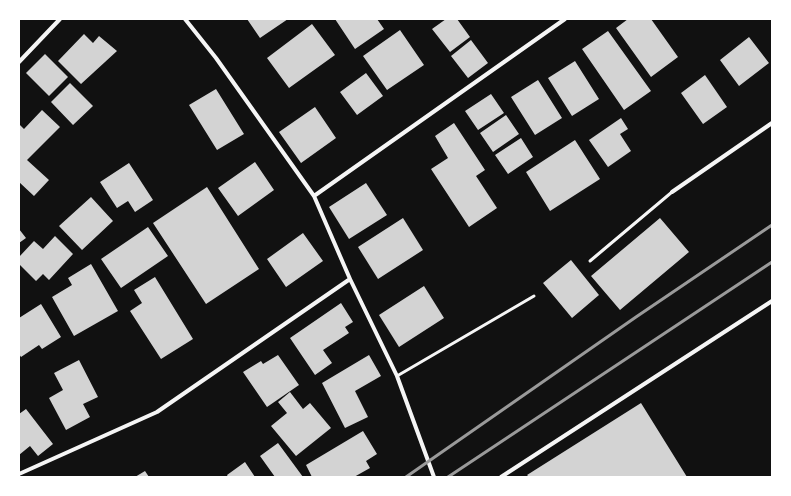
<!DOCTYPE html>
<style>
body{margin:0}
#map{position:relative;width:791px;height:496px;overflow:hidden;background:#111;font-family:Bitter,serif}
canvas{display:block}
.frame{position:absolute;inset:0;border:20px solid #fff;pointer-events:none}
</style>
<div id="map">
<canvas width="791" height="496"></canvas>
<div class="frame"></div>
</div>
<script>
const context = document.querySelector('canvas').getContext('2d');
context.lineJoin = 'round';
function fillPath(path, color) { context.fillStyle = color; context.fill(path, 'evenodd'); }
function stroke(path, color, width, dash) { context.strokeStyle = color; context.lineWidth = width; context.lineCap = dash ? 'butt' : 'round'; context.setLineDash(dash || []); context.stroke(path); }
fillPath(new Path2D(`
 M247,19H288L260,38Z
 M335,19H377L384,29L355,49Z
 M446,19H457L470,37L450,52L432,29Z
 M628,19H651L678,57L651,77L616,28Z
 M312,24L335,55L289,88L267,58Z
 M400,30L424,65L387,90L363,56Z
 M608,31L651,91L624,110L582,49Z
 M84,34L93,43L99,36L117,51L81,84L58,61Z
 M749,37L769,63L739,86L720,60Z
 M471,40L488,63L468,78L451,56Z
 M45,54L68,77L49,96L26,73Z
 M575,61L599,99L572,116L548,78Z
 M366,73L383,96L357,115L340,92Z
 M705,75L727,107L703,124L681,93Z
 M538,80L562,118L535,135L511,97Z
 M70,83L93,106L73,125L51,102Z
 M216,89L244,134L217,150L189,105Z
 M491,94L504,113L478,130L465,111Z
 M315,107L336,138L301,163L279,132Z
 M42,110L60,127L27,160L49,180L34,196L19,182V124L24,129Z
 M506,115L519,134L493,152L480,133Z
 M621,118L628,129L620,134L631,151L608,167L589,140Z
 M454,123L485,170L476,176L497,208L469,227L431,169L448,158L435,136Z
 M521,138L533,157L508,174L495,155Z
 M575,140L600,179L550,211L526,172Z
 M255,162L274,190L238,216L218,188Z
 M129,163L153,200L135,212L128,201L117,208L100,182Z
 M366,183L387,215L349,239L329,207Z
 M207,187L259,269L206,304L153,223Z
 M91,197L113,221L82,250L59,226Z
 M403,218L423,250L378,279L358,247Z
 M660,218L689,252L620,310L591,276Z
 M148,227L168,256L121,288L101,259Z
 M19,229L26,238L19,243Z
 M303,233L323,261L286,287L267,259Z
 M55,236L73,254L49,280L43,274L36,281L19,264V257L34,241L43,249Z
 M571,260L599,295L572,318L543,283Z
 M91,264L118,311L74,336L52,297L72,285L68,278Z
 M155,277L193,339L161,359L130,311L142,303L134,290Z
 M424,286L444,318L399,347L379,315Z
 M341,303L353,322L345,327L349,333L323,350L332,363L315,375L290,338Z
 M41,304L61,337L42,349L39,345L21,357L19,354V318Z
 M278,355L299,385L267,407L243,372L261,361L263,364Z
 M369,355L381,376L355,391L368,417L345,428L322,383Z
 M79,360L98,397L83,404L90,417L66,430L49,398L63,390L54,373Z
 M290,392L303,409L310,403L331,428L296,456L271,426L287,413L278,402Z
 M641,403L687,477H529L527,475Z
 M26,409L53,444L38,456L30,446L19,455V414Z
 M363,431L377,454L366,461L370,468L354,477H312L306,465Z
 M278,443L303,477H275L260,456Z
 M245,462L255,477H228L227,475Z
 M145,471L149,477H135Z`), '#d3d3d3');
stroke(new Path2D(`
 M590,261L672,192
 M397,376L534,296`), '#f5f5f5', 3);
stroke(new Path2D(`
 M19,62L60,19
 M672,192L772,123
 M314,196L565,19
 M350,279L397,376L434,477
 M19,474L157,412L350,279L314,196L216,58L185,19
 M501,477L772,301`), '#f5f5f5', 4);
stroke(new Path2D(`
 M406,477L636,317L772,225
 M448,477L772,262`), '#9a9a9a', 3);
</script>
